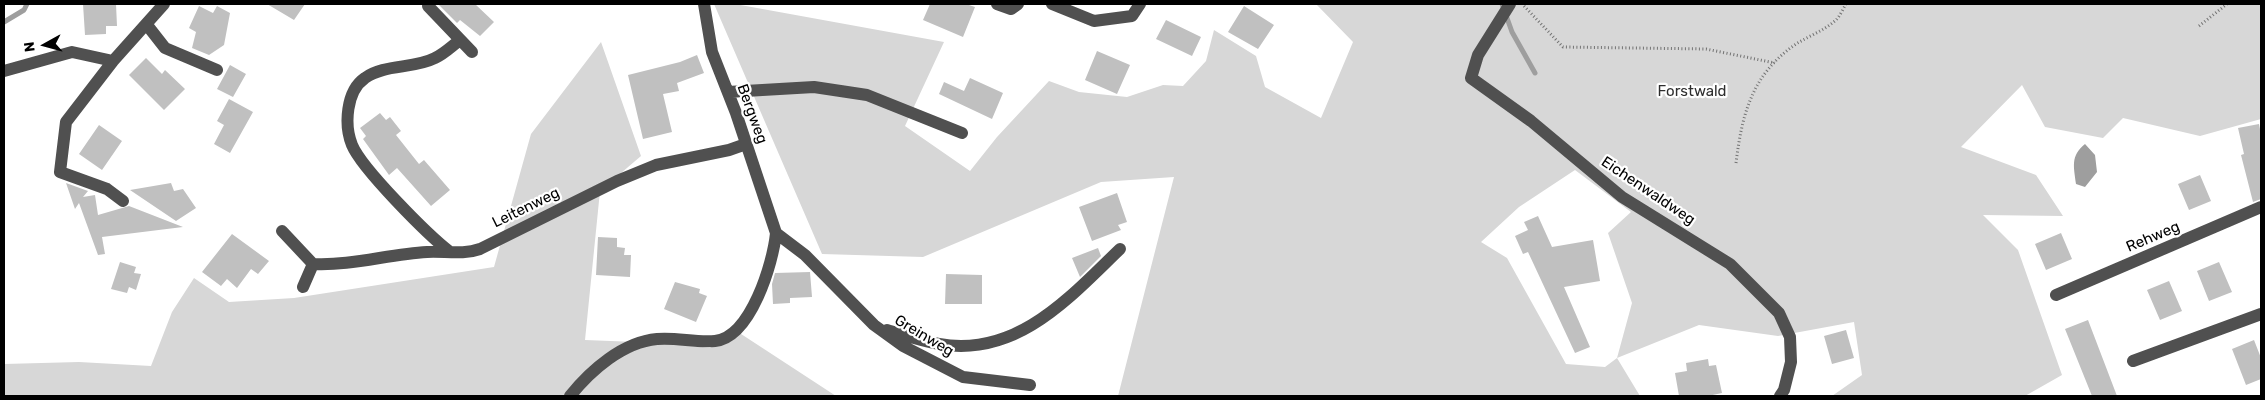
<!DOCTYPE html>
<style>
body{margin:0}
#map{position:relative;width:2265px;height:400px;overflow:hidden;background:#fff;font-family:Rubik,sans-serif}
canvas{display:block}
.frame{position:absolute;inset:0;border:5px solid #000;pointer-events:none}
.north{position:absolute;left:20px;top:20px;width:50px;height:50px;-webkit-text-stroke:4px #fff;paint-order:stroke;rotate:263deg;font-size:14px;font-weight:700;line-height:20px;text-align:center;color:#000}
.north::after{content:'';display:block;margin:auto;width:18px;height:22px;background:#000;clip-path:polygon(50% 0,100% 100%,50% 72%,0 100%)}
</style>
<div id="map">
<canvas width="2265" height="400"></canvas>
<div class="frame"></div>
<div class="north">N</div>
</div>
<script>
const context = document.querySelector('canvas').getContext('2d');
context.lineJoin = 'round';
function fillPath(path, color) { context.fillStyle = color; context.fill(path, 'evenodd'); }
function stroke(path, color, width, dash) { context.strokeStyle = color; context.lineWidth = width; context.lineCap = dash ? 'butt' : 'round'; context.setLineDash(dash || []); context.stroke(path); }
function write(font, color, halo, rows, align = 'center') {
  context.font = font + ' Rubik,sans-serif'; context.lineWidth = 4.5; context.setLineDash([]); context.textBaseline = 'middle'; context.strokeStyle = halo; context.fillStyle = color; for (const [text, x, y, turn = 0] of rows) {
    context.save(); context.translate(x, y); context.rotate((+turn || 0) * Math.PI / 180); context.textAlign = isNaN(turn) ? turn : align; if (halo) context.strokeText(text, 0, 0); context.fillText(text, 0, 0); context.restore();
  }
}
fillPath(new Path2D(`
 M714,4H735L944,42L905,126L970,171L997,137L1049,81L1079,92L1127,97L1163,85L1183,86L1206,61L1214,30L1256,56L1265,87L1321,118L1353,42L1316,4H2261V119L2200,136L2123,118L2103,138L2045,127L2022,85L1961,147L2036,175L2063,216L1983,215L2018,250L2062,375L2025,396H1832L1862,375L1854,322L1778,336L1699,325L1617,358L1640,396H1118L1174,177L1101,182L923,257L822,254ZM1575,170L1631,212L1608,233L1632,303L1617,358L1605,367L1566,364L1507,258L1481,242L1519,207Z
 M601,42L641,156L600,191L585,340L662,343L710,348L738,332L836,396H4V364L79,362L151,366L172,312L194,278L229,302L294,298L494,267L531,134Z`), '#d7d7d7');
fillPath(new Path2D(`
 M2085,144L2095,155L2097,172L2085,187L2076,184C2074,167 2070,156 2085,144Z`), '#9e9e9e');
stroke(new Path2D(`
 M1502,4L1512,32L1535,73
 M4,22L24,10L27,4`), '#9e9e9e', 5);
fillPath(new Path2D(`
 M83,4H116L117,26H106V34L85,35Z
 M267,4H305L294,20Z
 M438,4H475L494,22L480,36L460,20L457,23Z
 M930,4H966L975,7L963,37L923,20Z
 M199,6L213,13L217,6L230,13L224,45L209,55L192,48L196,32L189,28Z
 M1244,6L1274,25L1258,49L1228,32Z
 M1166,20L1201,37L1192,56L1156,39Z
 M1097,51L1130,65L1117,94L1085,80Z
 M697,55L704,73L677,83L679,91L663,94L672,132L643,139L628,75L680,62Z
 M146,58L162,74L165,70L185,89L164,110L129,75Z
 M230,65L246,74L233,97L217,89Z
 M970,78L1003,93L992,119L939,94L944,82L964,91Z
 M229,99L253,112L230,153L214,144L224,125L217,121Z
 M380,113L386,120L390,117L401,131L396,135L419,164L424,160L450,190L431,206L397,168L389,175L363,139L366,136L360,128Z
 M2259,124L2261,134V199L2253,202L2241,155L2244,154L2238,128Z
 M99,125L122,141L102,170L79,154Z
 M2200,175L2211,201L2189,210L2178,184Z
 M66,183L88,191L83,197L95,195L98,215L129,206L183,227L102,237L105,254L98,255L79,203L75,209Z
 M171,183L174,191L183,189L196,208L176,221L130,190Z
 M1117,193L1127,222L1118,225L1121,230L1092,241L1079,207Z
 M1538,216L1552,247L1593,240L1600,281L1564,287L1590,347L1575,353L1528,252L1523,254L1515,236L1528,230L1524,222Z
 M2061,233L2072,259L2046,270L2035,244Z
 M232,234L269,261L258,274L251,269L237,288L227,279L221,286L202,272Z
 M598,237L617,238V247L625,248L624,255H631L630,277L596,275Z
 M1098,248L1101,256L1080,277L1072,258Z
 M120,262L136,267L134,273L141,274L136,290L129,287L127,293L111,289Z
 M2219,262L2232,292L2209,301L2197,271Z
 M810,272L812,297L790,298V303L773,304L772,284L775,273Z
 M946,274L982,275V304H945Z
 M2169,281L2182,311L2160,320L2147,290Z
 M675,282L700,289L699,293L707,296L696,322L664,309Z
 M2088,320L2117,396H2092L2065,329Z
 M1846,330L1854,358L1832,364L1824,336Z
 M2254,340L2261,358V379L2246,385L2232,349Z
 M1708,359L1709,366L1716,365L1722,393L1708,396H1679L1675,373L1687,371L1686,363Z`), '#c0c0c0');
stroke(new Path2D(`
 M1524,6L1563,47L1706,49L1775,63
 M2199,26L2227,4
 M1736,163C1742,114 1752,74 1796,44C1809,36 1825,30 1836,20C1840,16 1843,9 1846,4`), '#727272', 3, [1, 2.5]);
stroke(new Path2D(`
 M997,4L1011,9L1018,4
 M1052,4L1094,21L1132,16L1140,4
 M1510,4L1478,55L1471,78L1531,121L1622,197L1730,264L1779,313L1790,337L1791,362L1784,390L1780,396
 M428,6L472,52
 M147,25L165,48L217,70
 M113,61L66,122L60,172L107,189L123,201
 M4,71L72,52L113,61L164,4
 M728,92L814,87L867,95L962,133
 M282,231L313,264C351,266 389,254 427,252C445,251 463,255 480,249L617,181L656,165L729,150L746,144
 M776,233L805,255L874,325L903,346L963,377L1030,385
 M450,252C428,235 362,169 352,145C344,125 346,91 365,78C384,64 414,69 435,58C444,54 452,46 460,40
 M303,287L313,264
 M2056,295L2261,207
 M887,330C904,335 921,341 939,344C1017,358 1070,297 1120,249
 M2133,361L2261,314
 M570,396C591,370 623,342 657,339C676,337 696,343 715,341C751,337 773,263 776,233L736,113L712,52L704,4`), '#505050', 12);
write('15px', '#2e2e2e', '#fff', [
 ["Forstwald",1692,92]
]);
write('15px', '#000', '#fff', [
 ["Bergweg",752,114,70],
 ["Eichenwaldweg",1648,191,34],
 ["Leitenweg",526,208,-26],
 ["Rehweg",2153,237,-23],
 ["Greinweg",924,336,31]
]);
</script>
